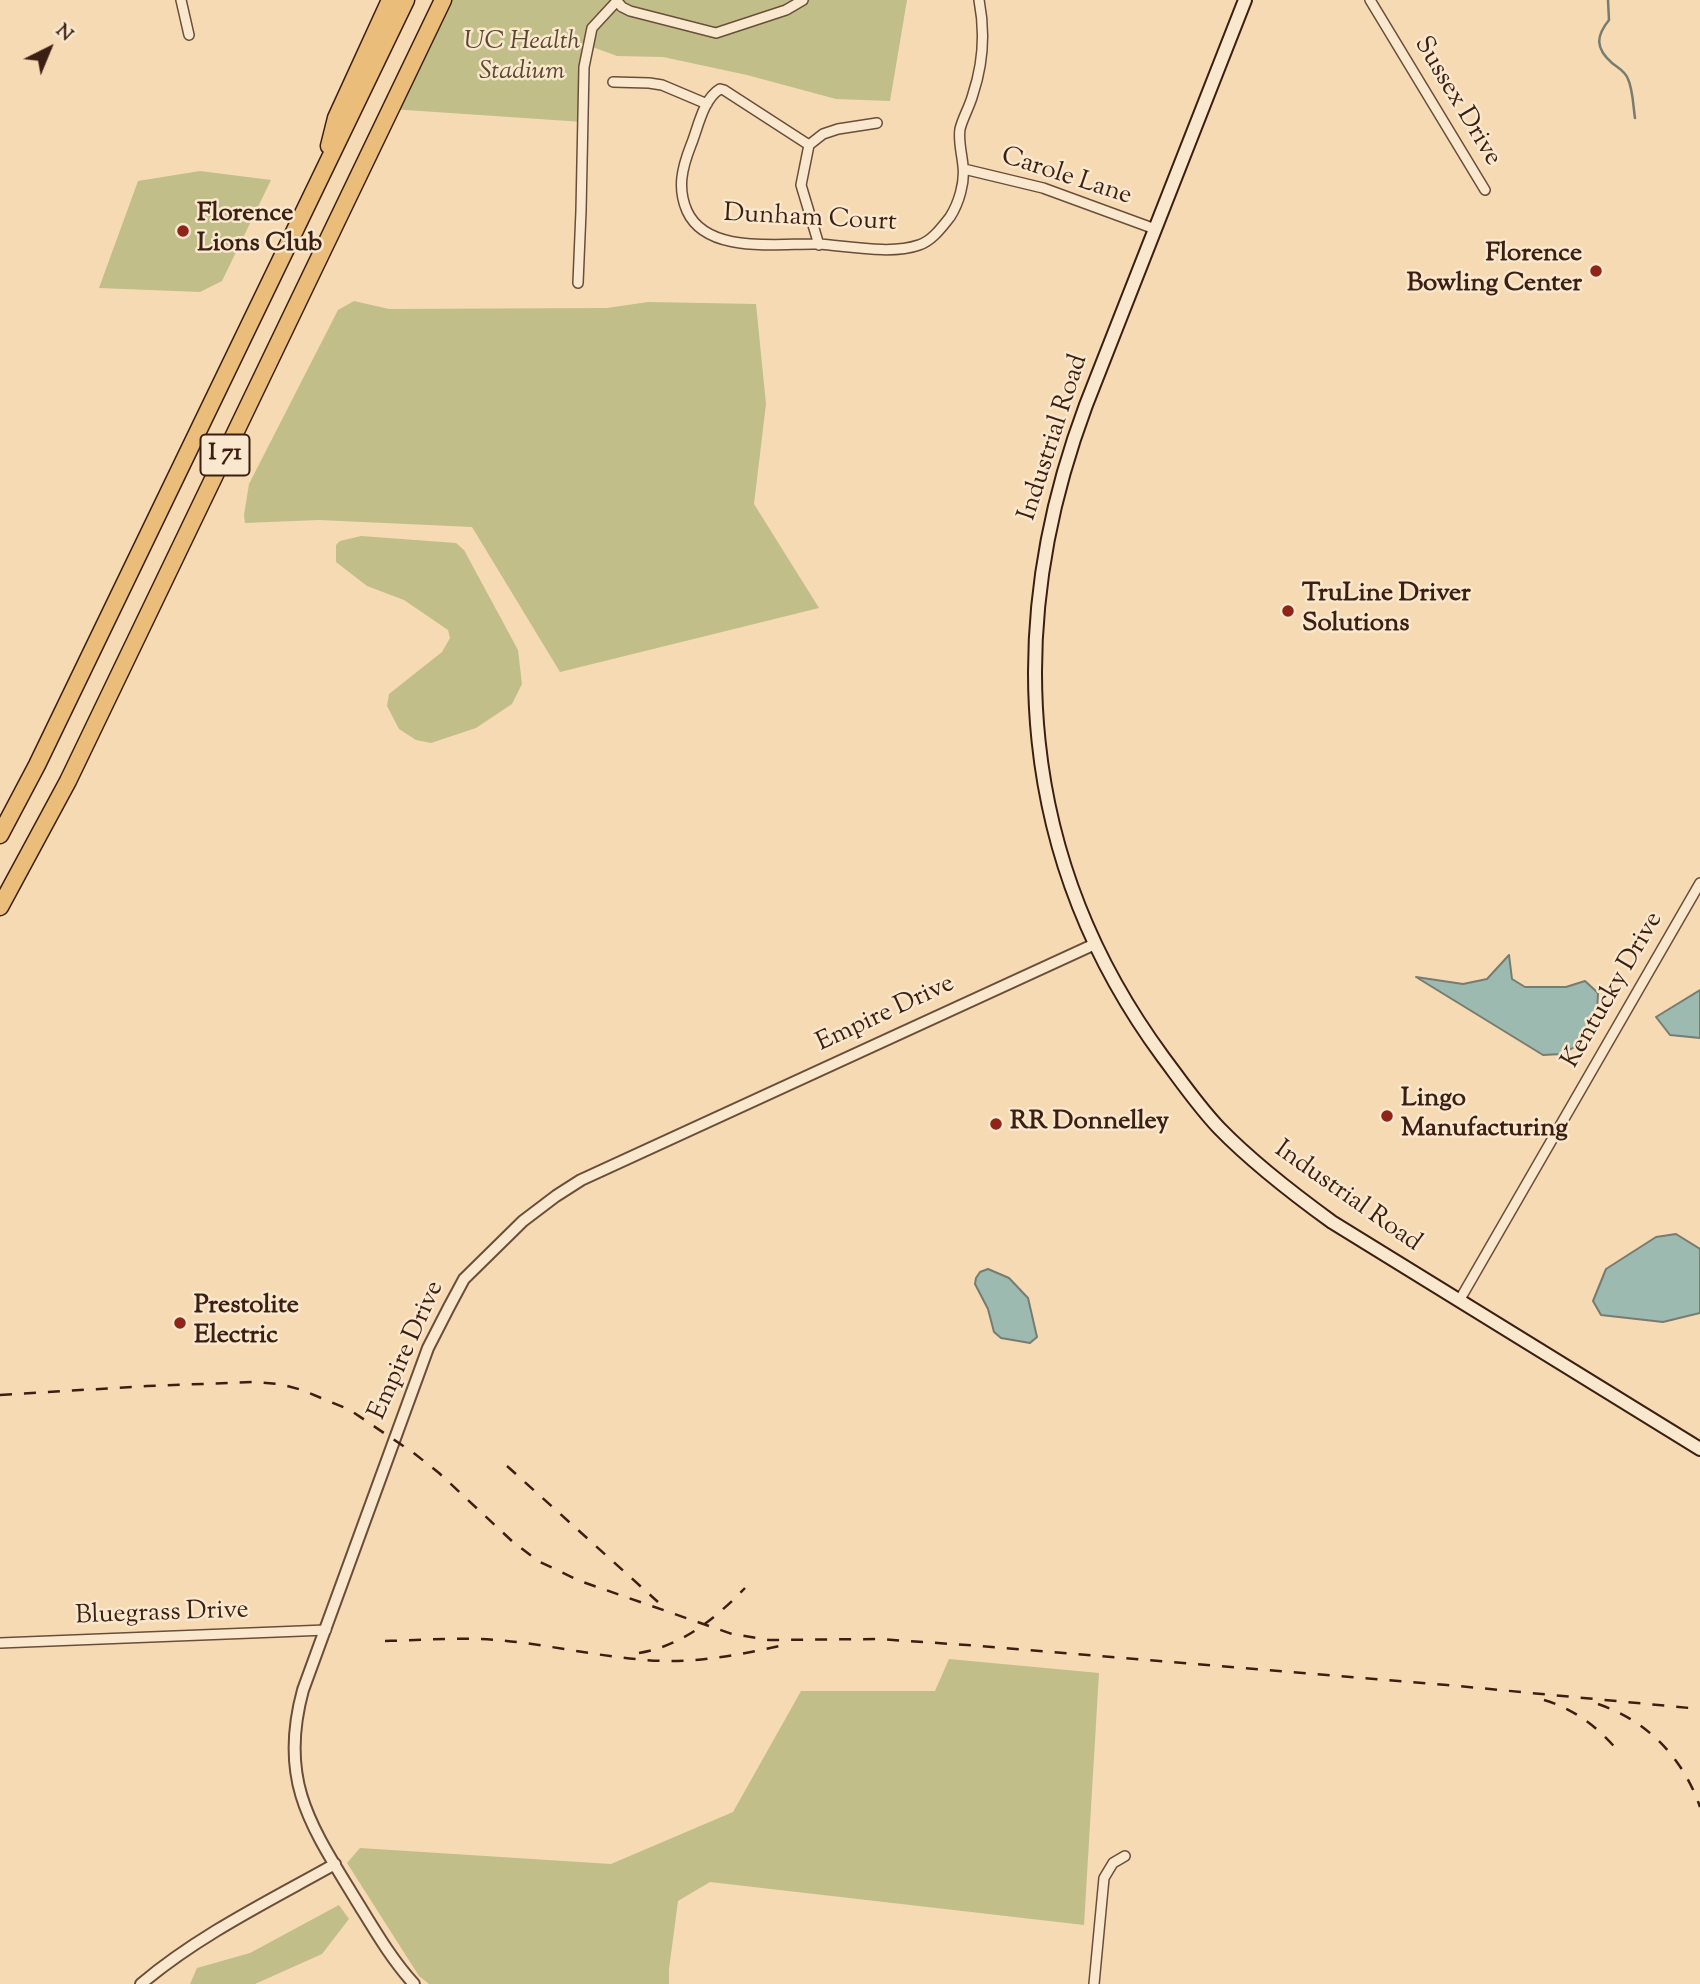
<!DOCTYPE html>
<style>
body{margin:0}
#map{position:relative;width:1700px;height:1984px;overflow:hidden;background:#f6dab3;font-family:"Sorts Mill Goudy",serif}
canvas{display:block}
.north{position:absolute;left:14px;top:14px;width:70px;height:70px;-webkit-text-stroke:5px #f9e7ce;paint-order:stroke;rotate:43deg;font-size:19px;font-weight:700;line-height:28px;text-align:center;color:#3b1f12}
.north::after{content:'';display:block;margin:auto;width:24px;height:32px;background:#3b1f12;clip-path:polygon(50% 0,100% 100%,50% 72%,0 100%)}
</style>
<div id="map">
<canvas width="1700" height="1984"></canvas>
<div class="north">N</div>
</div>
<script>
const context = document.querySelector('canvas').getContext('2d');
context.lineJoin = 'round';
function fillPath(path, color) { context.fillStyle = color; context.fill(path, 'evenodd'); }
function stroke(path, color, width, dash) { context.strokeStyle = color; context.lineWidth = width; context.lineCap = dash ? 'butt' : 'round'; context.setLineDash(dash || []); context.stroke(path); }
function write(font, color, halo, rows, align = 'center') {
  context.font = font + ' "Sorts Mill Goudy",serif'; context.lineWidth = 5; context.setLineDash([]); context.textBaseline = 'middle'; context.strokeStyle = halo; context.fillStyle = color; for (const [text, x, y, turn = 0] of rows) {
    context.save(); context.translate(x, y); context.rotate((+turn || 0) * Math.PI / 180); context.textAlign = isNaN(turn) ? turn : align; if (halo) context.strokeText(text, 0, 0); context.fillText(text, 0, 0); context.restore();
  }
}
fillPath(new Path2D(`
 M443,0H907L890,101L836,99L747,75L663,57L617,56L587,45L583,122L391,109Z
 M200,171L271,180L222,281L200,292L99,288L138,181Z
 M354,301L389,309L607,308L648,302L756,304L766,404L754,504L819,608L560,672L472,527L319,520L245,523L244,515L249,484L338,310Z
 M361,536L456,543L464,550L518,650L522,684L512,704L476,728L431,743L416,740L399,729L387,706L389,694L442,652L450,638L448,630L404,600L367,586L336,562V545L340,541Z
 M949,1659L1099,1673L1084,1925L710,1882L678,1901L669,1969V1984H429L419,1976L347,1863L360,1848L611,1864L733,1812L801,1691H935Z
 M339,1905L349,1919L322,1954L255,1984H190L197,1968L250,1953Z`), '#c1be89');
const water = new Path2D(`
 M1509,955L1512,979L1525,987H1566L1585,981L1598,993L1597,1011L1580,1044L1562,1054L1543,1055L1416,977L1463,984L1487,979Z
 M1700,990V1038L1670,1035L1656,1017Z
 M1676,1234L1700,1249V1313L1663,1322L1601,1315L1593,1301L1606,1269L1656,1237Z
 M988,1269L1009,1278L1028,1298L1037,1337L1030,1343L1001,1338L994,1332L988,1309L975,1284L976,1278L980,1272Z`);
fillPath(water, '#9dbab0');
stroke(water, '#767c71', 2);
stroke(new Path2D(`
 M1608,0L1609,20C1596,36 1595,48 1612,63C1618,68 1625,71 1628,79C1633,90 1633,105 1635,118`), '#767c71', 2.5);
const minor = new Path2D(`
 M181,0L189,35
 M1370,0L1485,190
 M617,1L622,7L630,11L716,33L786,10L803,0
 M613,82L649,83L662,85L707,104
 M809,145L724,90L720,89C703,99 698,128 691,145C682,168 677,188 687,211C707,255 779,243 818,244C848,246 891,255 919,245C932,241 942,227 950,217C959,203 965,182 963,166C962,154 958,141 960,129C963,117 970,106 973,94C983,64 985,31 979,0
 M809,145L801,185L819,245
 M809,145L823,134L838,129L877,123
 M964,169L1043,188L1155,229
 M578,283L581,211L584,67L592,28L617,1L616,0
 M1459,1301L1700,883
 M0,1643L326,1630
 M1094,1984L1104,1878L1113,1863L1125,1856`);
const tertiary = new Path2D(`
 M141,1984C199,1935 269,1901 335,1864
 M414,1984C391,1959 374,1929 356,1900C311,1826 278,1781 303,1690L428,1348L449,1307L464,1279L523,1221L556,1196L581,1180L1095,944`);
const secondary = new Path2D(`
 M1245,0L1086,405C1002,630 1018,860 1163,1057C1181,1081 1198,1106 1219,1128C1253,1163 1292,1193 1332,1222L1700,1449`);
const motorway = new Path2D(`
 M329,146L336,118L390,0
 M0,835L37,765L406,0
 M0,907L68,781L443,0`);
stroke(minor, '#6a4e3a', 12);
stroke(tertiary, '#6a4e3a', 14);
stroke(secondary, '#3b1f12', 16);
stroke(motorway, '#3b1f12', 19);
stroke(minor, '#f9e7ce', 9);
stroke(tertiary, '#f9e7ce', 10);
stroke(secondary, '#f9e7ce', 12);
stroke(motorway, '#ebbd7a', 16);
stroke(new Path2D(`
 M0,1395L147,1386L254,1382L280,1384L302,1390L350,1410L415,1454L439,1473L513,1542L538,1561L580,1581L732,1634L769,1640L878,1639L967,1645L1447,1685L1700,1709
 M507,1466L658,1602
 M385,1641C423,1640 461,1637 498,1640C553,1645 608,1659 663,1661C703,1662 742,1654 780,1646
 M639,1653C682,1646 716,1618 745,1588
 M1544,1700C1574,1709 1598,1727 1618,1751
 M1598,1704C1648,1721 1683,1758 1700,1807`), '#3b1f12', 2.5, [12, 12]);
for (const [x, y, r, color] of [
 [183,231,7,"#8f2418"],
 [1596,271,7,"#8f2418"],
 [1288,611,7,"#8f2418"],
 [1387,1116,7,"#8f2418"],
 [996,1124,7,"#8f2418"],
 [180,1323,7,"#8f2418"]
]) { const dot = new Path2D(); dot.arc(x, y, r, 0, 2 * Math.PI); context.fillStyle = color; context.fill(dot); stroke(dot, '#f9e7ce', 2.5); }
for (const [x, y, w] of [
 [225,455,49]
]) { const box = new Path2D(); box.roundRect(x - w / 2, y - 20.5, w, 41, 5); context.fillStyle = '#f9e7ce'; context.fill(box); stroke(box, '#3b1f12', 2); }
write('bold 24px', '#3b1f12', null, [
 ["I 71",225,455]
]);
write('italic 26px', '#5c4730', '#f9e7ce', [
 ["UC Health",522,44],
 ["Stadium",522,74]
]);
write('26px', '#3b1f12', '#f9e7ce', [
 ["Sussex Drive",1456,102,59],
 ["Carole Lane",1066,178,18],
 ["Dunham Court",810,220,3],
 ["Industrial Road",1055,438,-72],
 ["Kentucky Drive",1614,991,-60],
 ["Empire Drive",886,1015,-25],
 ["Industrial Road",1347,1198,35],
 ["Empire Drive",408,1351,-66],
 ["Bluegrass Drive",162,1615,-2]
]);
write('bold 26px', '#3b1f12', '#f9e7ce', [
 ["Florence",197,216],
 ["Lions Club",197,246],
 ["Florence",1582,256,"right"],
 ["Bowling Center",1582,286,"right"],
 ["TruLine Driver",1302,596],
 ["Solutions",1302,626],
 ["Lingo",1401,1101],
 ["Manufacturing",1401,1131],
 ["RR Donnelley",1010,1124],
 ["Prestolite",194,1308],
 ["Electric",194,1338]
], 'left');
</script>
